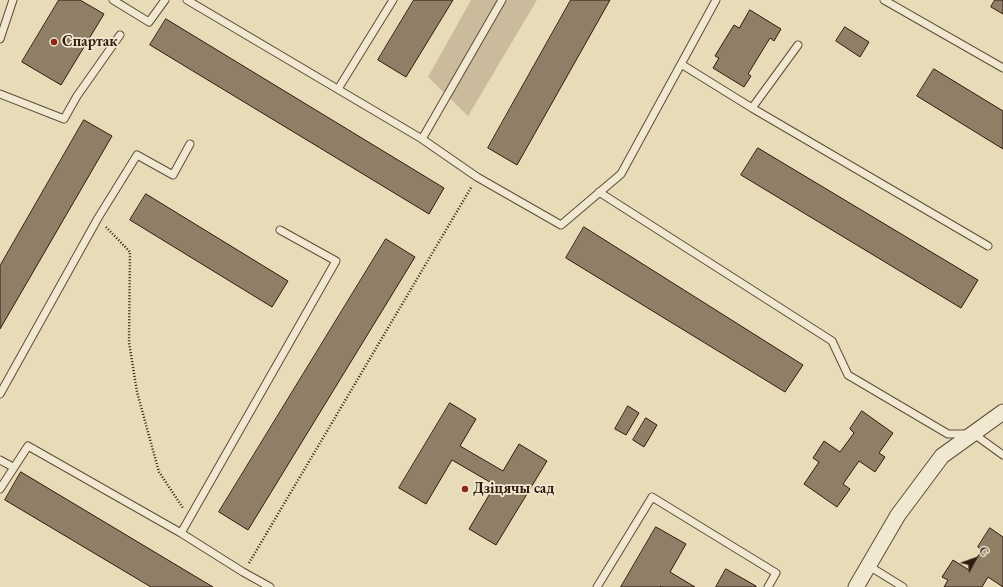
<!DOCTYPE html>
<meta charset="utf-8">
<style>
body{margin:0}
#map{position:relative;width:1003px;height:587px;overflow:hidden;background:#e8dcb8;font-family:"EB Garamond",serif}
canvas{display:block}
.north{position:absolute;left:955px;top:539px;width:40px;height:40px;-webkit-text-stroke:3px #f0e8d1;paint-order:stroke;rotate:49deg;font-size:11px;font-weight:700;line-height:16px;text-align:center;color:#301b0f}
.north::after{content:'';display:block;margin:auto;width:14px;height:18px;background:#301b0f;clip-path:polygon(50% 0,100% 100%,50% 72%,0 100%)}
</style>
<div id="map">
<canvas width="1003" height="587"></canvas>
<div class="north">С</div>
</div>
<script>
const context = document.querySelector('canvas').getContext('2d');
context.lineJoin = 'round';
function fillPath(path, color) { context.fillStyle = color; context.fill(path, 'evenodd'); }
function stroke(path, color, width, dash) { context.strokeStyle = color; context.lineWidth = width; context.lineCap = dash ? 'butt' : 'round'; context.setLineDash(dash || []); context.stroke(path); }
function write(font, color, halo, rows, align = 'center') {
  context.font = font + ' "EB Garamond",serif'; context.lineWidth = 3.5; context.setLineDash([]); context.textBaseline = 'middle'; context.strokeStyle = halo; context.fillStyle = color; for (const [text, x, y, turn = 0] of rows) {
    context.save(); context.translate(x, y); context.rotate((+turn || 0) * Math.PI / 180); context.textAlign = isNaN(turn) ? turn : align; if (halo) context.strokeText(text, 0, 0); context.fillText(text, 0, 0); context.restore();
  }
}
fillPath(new Path2D(`
 M471,0H537L468,116L428,77Z`), '#c9bb9b');
const building = new Path2D(`
 M59,0H80L104,14L61,85L22,62Z
 M414,0H453L406,77L378,60Z
 M571,0H610L517,165L488,148Z
 M995,0H1003V14L991,7Z
 M750,10L781,29L774,41L770,38L748,74L751,76L744,87L713,68L719,58L715,56L734,25L739,28Z
 M166,19L444,188L429,214L150,45Z
 M845,27L869,42L860,57L836,41Z
 M934,69L1003,111V149L917,96Z
 M84,120L112,136L0,329V266Z
 M758,148L978,280L961,308L741,175Z
 M146,194L288,281L272,307L130,220Z
 M584,227L803,365L785,392L566,258Z
 M386,239L415,257L248,530L219,512Z
 M450,403L476,419L460,446L503,471L519,444L547,461L496,545L469,529L495,485L452,460L426,504L399,488Z
 M628,406L639,413L626,435L615,429Z
 M862,411L893,433L879,453L885,457L875,472L859,461L843,484L850,489L837,507L804,484L819,462L813,458L824,441L840,452L854,433L850,429Z
 M646,418L657,425L644,447L633,440Z
 M21,472L213,587H151L5,500Z
 M656,527L686,544L670,572L695,587H663L661,586L660,587H621Z
 M990,528L1003,537V587L988,577L982,587H944L948,580L942,577L953,560L969,570L982,550L978,547Z
 M726,569L756,586V587H716Z`);
fillPath(building, '#907f67');
stroke(building, '#301b0f', 1);
const lane = new Path2D(`
 M113,0L149,22L165,0
 M187,0L422,139L477,177L561,225L621,174L716,0
 M884,0L1003,68
 M0,39L13,0
 M681,64L752,108L798,45
 M338,89L393,0
 M0,94L64,119L77,96L120,35
 M752,108L988,246
 M422,139L502,0
 M599,192L832,341L848,375L948,434H974L1003,455
 M0,394L98,218L137,155L173,175L190,144
 M0,460L13,467
 M0,489L28,446L181,533L336,261L280,230
 M181,533L243,572L270,587
 M869,566L903,587
 M597,587L652,497L776,573L768,587`);
const street = new Path2D(`
 M856,587L898,515L942,456L1003,412`);
stroke(lane, '#5e4b39', 9);
stroke(street, '#5e4b39', 17);
stroke(new Path2D(`
 M106,227L130,252L129,342L137,392L159,472L183,508
 M249,563L472,186`), '#301b0f', 2.5, [1, 2]);
stroke(lane, '#f0e8d1', 7);
stroke(street, '#f0e8d1', 15);
for (const [x, y, r, color] of [
 [54,42,4,"#8f2418"],
 [465,489,4,"#8f2418"]
]) { const dot = new Path2D(); dot.arc(x, y, r, 0, 2 * Math.PI); context.fillStyle = color; context.fill(dot); stroke(dot, '#f0e8d1', 1.5); }
write('bold 15px', '#301b0f', '#f0e8d1', [
 ["Спартак",62,42],
 ["Дзіцячы сад",473,489]
], 'left');
</script>
